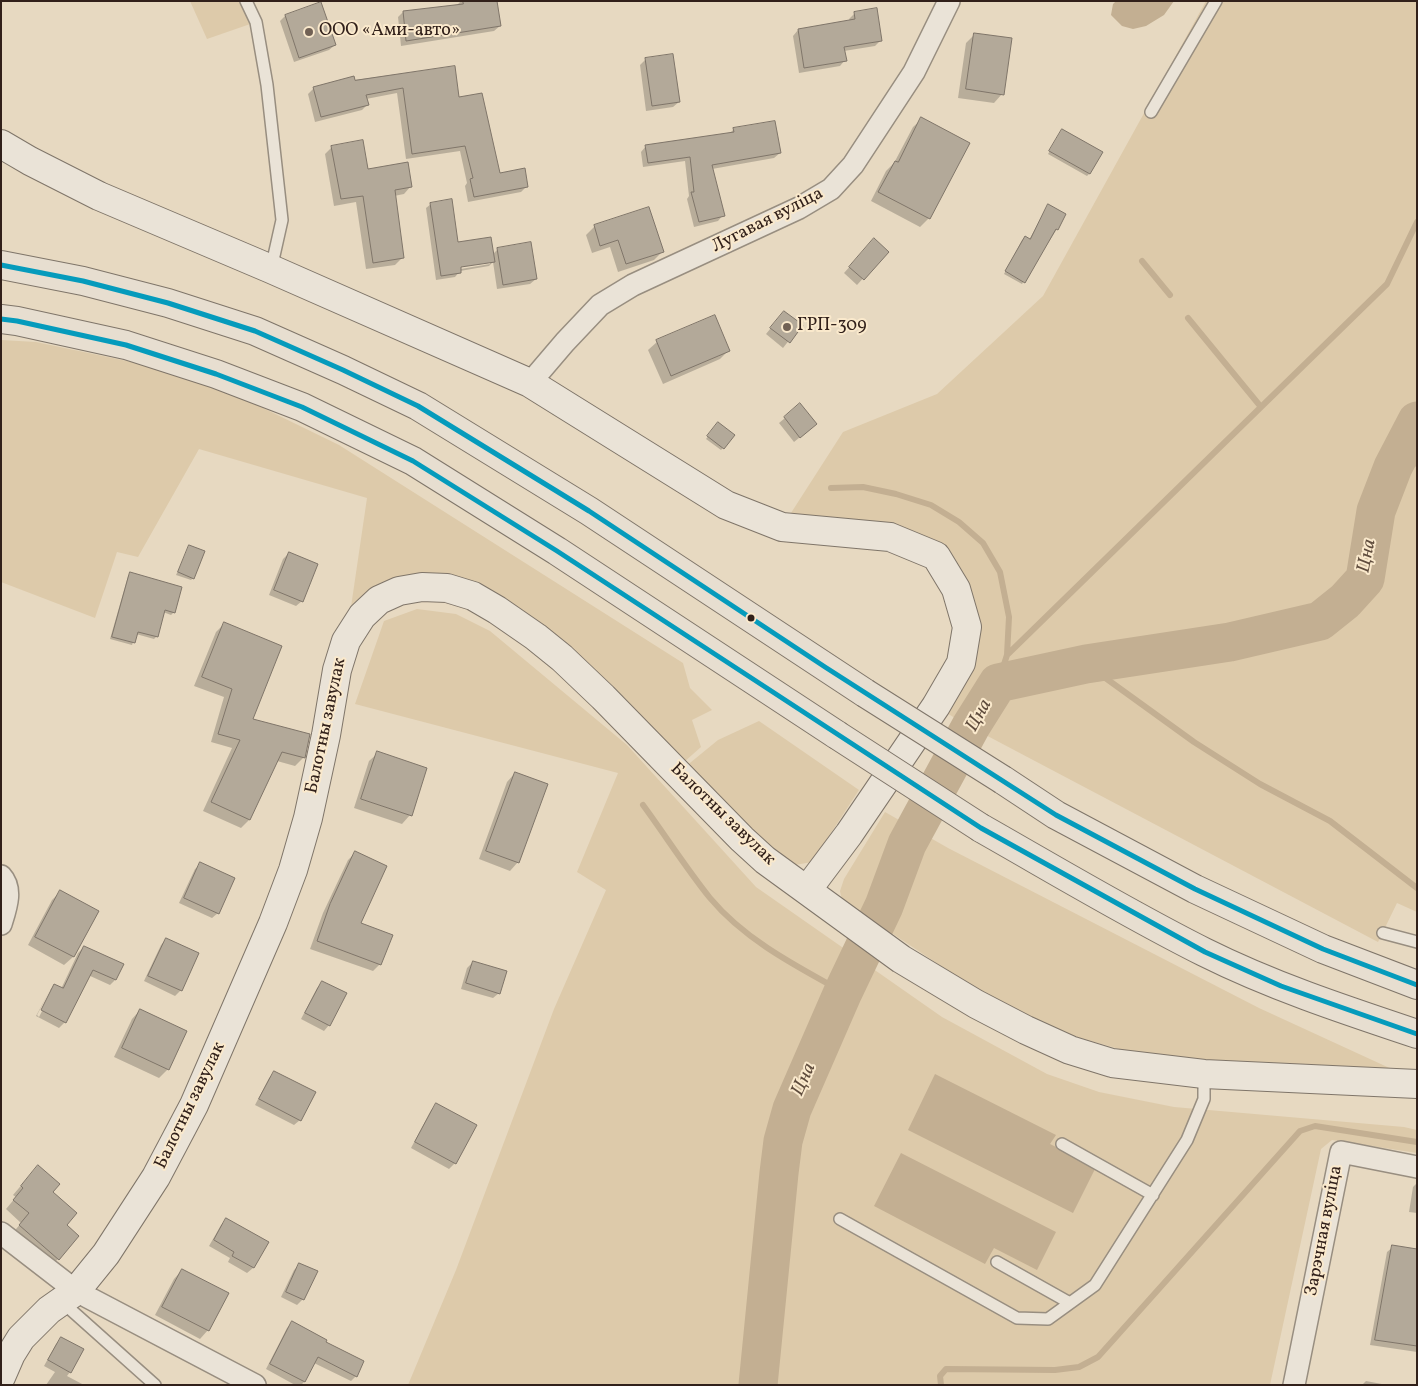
<!DOCTYPE html>
<meta charset="utf-8">
<style>
body{margin:0}
#map{position:relative;width:1418px;height:1386px;overflow:hidden;background:#e7d9c1;font-family:Vollkorn,serif}
canvas{display:block}
.frame{position:absolute;inset:0;border:2px solid #31201a;pointer-events:none}
</style>
<div id="map">
<canvas width="1418" height="1386"></canvas>
<div class="frame"></div>
</div>
<script>
const context = document.querySelector('canvas').getContext('2d');
context.lineJoin = 'round';
function fillPath(path, color) { context.fillStyle = color; context.fill(path, 'evenodd'); }
function stroke(path, color, width, dash) { context.strokeStyle = color; context.lineWidth = width; context.lineCap = dash ? 'butt' : 'round'; context.setLineDash(dash || []); context.stroke(path); }
function write(font, color, halo, rows, align = 'center') {
  context.font = font + ' Vollkorn,serif'; context.lineWidth = 4; context.setLineDash([]); context.textBaseline = 'middle'; context.strokeStyle = halo; context.fillStyle = color; for (const [text, x, y, turn = 0] of rows) {
    context.save(); context.translate(x, y); context.rotate((+turn || 0) * Math.PI / 180); context.textAlign = isNaN(turn) ? turn : align; if (halo) context.strokeText(text, 0, 0); context.fillText(text, 0, 0); context.restore();
  }
}
fillPath(new Path2D(`
 M190,1H246L256,22L207,39Z
 M1206,1H1417V912L1397,903L1378,942L961,722L936,706L967,627L936,556L782,527L843,432L937,394L1043,296Z
 M1,340L36,342L165,369L259,406L339,445L683,663L690,688L712,710L692,720L701,747L675,770L497,610L399,591L346,641L367,498L199,449L138,557L117,552L95,618L1,582Z
 M417,609L456,614L490,631L627,745L756,887L942,1017L1047,1074L1099,1092L1174,1107L1404,1127L1417,1130V1153L1332,1140L1321,1149L1270,1385H408L456,1270L554,1009L606,890L577,872L618,773L355,704L384,621Z
 M759,721L859,790L812,862L795,865L775,858L685,767L718,740Z
 M885,812L948,848L1259,1008L1396,1071L1391,1077L1141,1055L1073,1036L1020,1013L962,980L842,900L840,891L844,879Z`), '#ddcaaa');
fillPath(new Path2D(`
 M1116,1H1174L1164,15L1146,26L1133,29L1122,26L1111,15L1113,4Z
 M935,1074L1056,1135L1050,1144L1096,1167L1073,1213L908,1130Z
 M901,1153L1056,1232L1037,1270L994,1248L985,1264L874,1206Z`), '#c3af92');
fillPath(new Path2D(`
 M461,1H496L500,26L494,31L401,46L398,17L403,12L457,5Z
 M855,13L881,40L875,46L844,51L845,60L840,66L799,73L793,36L798,30L850,21L849,19Z
 M285,16L335,45L329,50L294,62L280,21Z
 M975,34L1002,94L994,103L958,98L966,43Z
 M672,56L679,102L673,107L646,111L640,65L645,60Z
 M454,67L458,98L499,174L527,186L521,192L468,202L465,186L467,183L460,151L406,159L397,93L366,99L368,104L362,110L315,122L308,94L314,88Z
 M922,119L968,144L929,218L920,227L871,201L886,171L894,163L913,127Z
 M734,129L780,153L774,158L712,169L723,215L718,221L694,227L687,199L689,196L685,161L643,167L641,152L646,146L729,134Z
 M1062,131L1089,174L1087,176L1048,154Z
 M332,147L367,171L411,186L404,194L394,196L403,257L395,265L366,269L356,202L334,206L325,154Z
 M431,204L457,244L493,254L498,249L536,279L530,284L497,289L493,262L489,266L460,271L455,277L436,280L426,208ZM490,262V264L455,270L454,267Z
 M1048,206L1057,229L1022,284L1004,274L1022,240L1025,238L1029,240Z
 M595,226L662,252L654,260L618,272L610,247L592,253L586,235Z
 M869,245L887,252L857,285L844,273Z
 M784,312L801,325L783,348L766,334Z
 M657,342L728,351L720,359L663,384L648,350Z
 M785,418L810,429L794,442L779,423Z
 M715,426L723,448L721,450L706,439Z
 M189,547L193,578L191,580L176,575Z
 M289,553L302,601L296,606L269,595L283,559Z
 M130,573L174,612L171,615L163,612L156,637L154,639L136,634L132,645L110,639L128,576Z
 M224,624L252,719L304,757L295,766L277,761L249,820L241,828L203,811L232,748L211,742L224,697L194,686L216,632Z
 M378,753L410,815L402,824L354,808L369,761Z
 M515,773L518,862L510,871L479,859L507,782Z
 M355,853L359,924L380,964L373,971L310,949L323,913L348,860Z
 M201,864L218,913L212,918L179,903L195,869Z
 M60,892L97,911L73,957L64,965L28,945L52,900Z
 M166,939L181,990L175,996L144,981L161,945Z
 M84,947L122,965L115,980L110,985L88,975L65,1022L59,1028L36,1016L50,990L37,1015L39,1017L53,990H50L55,985L61,989L78,953Z
 M473,962L499,993L493,998L461,989L467,968Z
 M323,982L329,1025L324,1031L301,1019L317,988Z
 M140,1010L168,1069L159,1078L114,1057L132,1019Z
 M275,1072L300,1120L294,1125L255,1105L269,1078Z
 M437,1105L455,1163L449,1169L411,1148L431,1110Z
 M30,1175L51,1193L65,1226L58,1259L50,1267L12,1234L21,1223L6,1209L16,1197L13,1195Z
 M1417,1183V1213L1409,1212L1413,1187Z
 M227,1220L267,1243L253,1268L247,1273L228,1262L230,1258L209,1246L221,1225Z
 M1393,1247L1417,1251V1352L1370,1345L1387,1252Z
 M300,1264L303,1299L297,1305L281,1297L294,1270Z
 M182,1270L208,1330L200,1339L155,1315L174,1279Z
 M292,1323L324,1342L356,1376L351,1381L314,1363L304,1382L301,1385H295L266,1369L287,1328Z
 M61,1339L70,1372L67,1376L84,1385H46L55,1372L44,1366L56,1344Z
 M1366,1381L1387,1385H1362Z`), '#0003');
stroke(new Path2D(`
 M1142,261L1170,295
 M1188,318L1261,407
 M1400,454L1417,464
 M831,488L863,487L896,494L931,505L959,522L983,543L1000,572L1009,617L1007,655
 M1086,664L1194,742L1260,784L1330,821L1417,888
 M998,683L1007,655L1387,284L1417,222
 M643,805C665,835 686,868 710,898C745,940 796,966 843,992
 M941,1385L940,1376L946,1369L1055,1370L1079,1367L1098,1357L1300,1131L1315,1126L1417,1142`), '#c3af92', 6);
stroke(new Path2D(`
 M758,1385L779,1173L783,1141L792,1109L843,992L884,906L907,844L971,726L998,683L1086,664L1230,642L1320,621L1345,601L1365,579L1376,511L1393,467L1417,421`), '#c3af92', 39);
const building = new Path2D(`
 M463,1H497L501,26L406,41L403,11L463,4Z
 M321,2L336,45L299,58L285,15Z
 M877,8L882,41L844,47L847,61L804,68L798,29L855,19L854,12Z
 M974,33L1012,38L1004,95L966,89Z
 M673,54L680,102L652,106L645,58Z
 M455,66L459,97L482,93L500,173L525,168L528,187L474,197L470,179L473,178L465,146L412,154L403,88L366,95L369,105L321,117L313,87L354,76L355,80Z
 M921,117L970,143L930,219L878,192L895,161L898,162Z
 M775,121L781,153L712,165L725,216L699,222L691,192H694L690,157L648,163L645,145L734,132L733,128Z
 M1062,129L1103,152L1090,174L1049,151Z
 M363,140L368,169L408,162L412,187L395,190L404,258L373,263L363,196L341,199L331,146Z
 M452,199L458,242L491,237L495,262L461,267V273L441,276L430,203Z
 M1048,204L1066,214L1058,230L1056,229L1025,283L1005,271L1025,236L1030,239Z
 M649,207L664,252L626,264L618,240L600,246L594,225Z
 M874,238L889,252L864,280L849,267Z
 M531,242L537,279L503,285L497,248Z
 M784,311L803,325L790,343L770,328Z
 M715,315L730,351L671,376L656,340Z
 M800,403L817,424L800,438L784,417Z
 M718,422L735,435L724,449L707,436Z
 M189,545L205,551L194,579L178,572Z
 M289,552L318,564L303,602L274,590Z
 M130,572L182,587L175,613L165,610L158,637L138,632L135,643L112,637Z
 M224,622L282,646L253,719L310,734L305,758L282,752L250,820L211,802L240,740L218,734L232,689L202,677Z
 M377,751L427,768L412,816L361,799Z
 M515,772L548,784L519,863L486,851Z
 M355,851L387,866L361,923L393,935L381,965L317,941L330,904Z
 M200,862L235,878L219,914L184,898Z
 M60,890L99,911L74,957L35,937Z
 M166,938L199,953L182,991L148,976Z
 M84,946L124,964L116,980L93,970L66,1023L41,1010L54,984L63,988Z
 M473,961L507,971L500,994L466,983Z
 M322,981L347,993L330,1026L305,1013Z
 M140,1009L187,1031L169,1070L122,1048Z
 M274,1071L316,1092L301,1121L259,1099Z
 M436,1103L477,1125L456,1164L415,1142Z
 M38,1165L60,1184L53,1192L77,1213L67,1225L79,1236L59,1260L19,1225L29,1213L13,1200L23,1188L21,1186Z
 M226,1218L269,1242L254,1268L232,1256L234,1252L214,1240Z
 M1392,1245L1417,1249V1346L1375,1340Z
 M299,1263L318,1271L304,1300L286,1292Z
 M182,1269L229,1293L209,1331L162,1307Z
 M292,1321L327,1340L326,1342L364,1361L357,1377L318,1357L305,1382L270,1364Z
 M61,1337L84,1349L71,1373L48,1360Z`);
fillPath(building, '#b3a999');
stroke(building, '#7f7569', 1);
const service = new Path2D(`
 M246,1L256,22L267,85L282,220L271,269
 M1151,112L1216,1
 M1383,933L1417,942
 M1062,1144L1153,1195
 M840,1219L1017,1318L1048,1319L1095,1285L1187,1140L1204,1099V1074
 M997,1262L1070,1303
 M61,1301L155,1385`);
const minor = new Path2D(`
 M530,383L565,342L600,305L633,285L799,208L831,189L853,165L914,72L949,1
 M1,876C13,889 6,908 1,924
 M1,1233L76,1291L255,1385
 M1294,1385L1341,1152L1417,1167`);
const secondary = new Path2D(`
 M1,144L30,161L99,196L271,269L530,383L726,505L782,527L890,537L936,556L956,589L967,627L961,663L936,706L849,834L807,890
 M1,1377L11,1354L21,1338L49,1310L76,1291L106,1254L156,1177L194,1105L273,923L293,870L308,818L326,735L337,670L346,641L362,616L379,600L399,591L422,587L447,588L473,596L497,610L536,637L562,658L603,697L742,839L765,860L901,959L976,1004L1026,1030L1070,1050L1112,1063L1204,1074L1417,1084`);
const trunk = new Path2D(`
 M1,265L83,281L168,303L255,331L343,370L418,406L589,511L865,693
 M1,319L17,321L126,345L216,374L302,407L413,461L557,551L837,735
 M1003,780L1056,815L1195,889L1323,949L1417,985
 M981,828C1055,870 1128,914 1204,952C1272,986 1345,1010 1417,1034`);
stroke(service, '#988e80', 14);
stroke(minor, '#988e80', 24);
stroke(secondary, '#7f7569', 30);
stroke(trunk, '#7f7569', 30);
stroke(service, '#eae3d7', 11);
stroke(minor, '#eae3d7', 21);
stroke(secondary, '#eae3d7', 28);
stroke(trunk, '#e7ded0', 28);
const trunkBridge = new Path2D(`
 M865,693L1003,780
 M837,735L981,828`);
stroke(trunkBridge, '#7f7569', 30, []);
stroke(trunkBridge, '#e7ded0', 28);
stroke(new Path2D(`
 M1,265L83,281L168,303L255,331L343,370L418,406L589,511L825,667L1056,815L1195,889L1323,949L1417,985
 M1,319L17,321L126,345L216,374L302,407L413,461L557,551L981,828L1205,952L1281,986L1417,1034`), '#059bbc', 5);
for (const [x, y, r, color] of [
 [309,32,5,"#716154"],
 [787,327,5,"#716154"],
 [751,618,4.5,"#31201a"]
]) { const dot = new Path2D(); dot.arc(x, y, r, 0, 2 * Math.PI); context.fillStyle = color; context.fill(dot); stroke(dot, '#fae9cc', 2); }
write('18px', '#31201a', '#fae9cc', [
 ["ООО «Ами-авто»",319,32],
 ["ГРП-309",797,327]
], 'left');
write('18px', '#31201a', '#fae9cc', [
 ["Лугавая вуліца",768,221,-27],
 ["Балотны завулак",327,726,-78],
 ["Балотны завулак",722,815,44],
 ["Балотны завулак",191,1106,-64],
 ["Зарэчная вуліца",1325,1231,-79]
]);
write('italic 19px', '#5f4c3d', '#fae9cc', [
 ["Цна",1368,556,-79],
 ["Цна",980,716,-61],
 ["Цна",805,1080,-66]
]);
</script>
